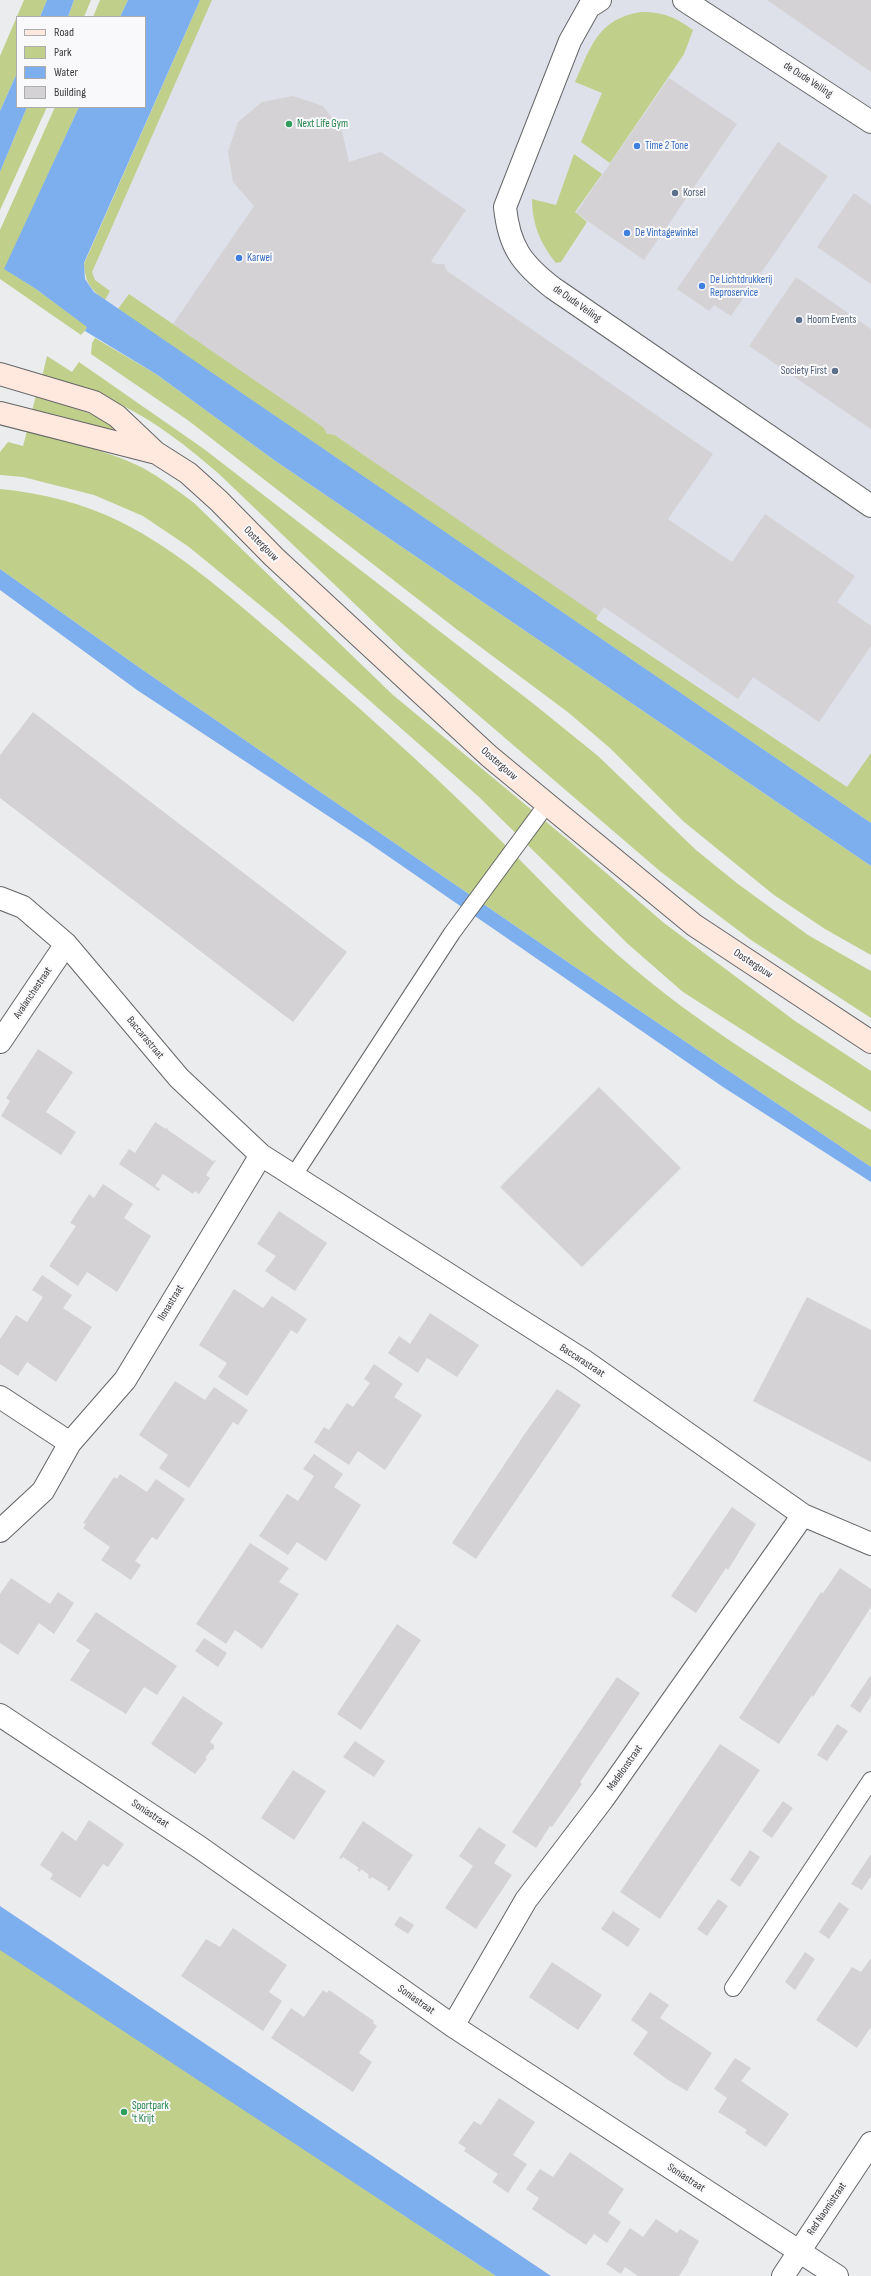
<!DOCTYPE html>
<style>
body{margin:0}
#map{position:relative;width:871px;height:2276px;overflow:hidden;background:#ebecee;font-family:"Sofia Sans Condensed",sans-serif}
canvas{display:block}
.legend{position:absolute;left:16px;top:16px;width:130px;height:92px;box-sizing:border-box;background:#f9f9fc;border:1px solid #adadaf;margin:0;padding:5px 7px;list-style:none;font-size:12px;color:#3b3b3c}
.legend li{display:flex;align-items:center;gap:8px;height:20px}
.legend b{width:20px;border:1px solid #adadaf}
</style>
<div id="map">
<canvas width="871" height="2276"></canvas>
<ul class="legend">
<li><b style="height:5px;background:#ffe8de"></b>Road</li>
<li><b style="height:11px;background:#c0cf8a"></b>Park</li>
<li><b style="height:11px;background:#7dafef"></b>Water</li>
<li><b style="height:11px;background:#d4d2d4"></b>Building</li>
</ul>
</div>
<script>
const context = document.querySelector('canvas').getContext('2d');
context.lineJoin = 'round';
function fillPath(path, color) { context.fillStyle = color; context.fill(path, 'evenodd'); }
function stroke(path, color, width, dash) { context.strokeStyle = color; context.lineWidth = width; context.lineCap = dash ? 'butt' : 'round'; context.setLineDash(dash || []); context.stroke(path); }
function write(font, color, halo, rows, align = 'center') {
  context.font = font + ' "Sofia Sans Condensed",sans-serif'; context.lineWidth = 4; context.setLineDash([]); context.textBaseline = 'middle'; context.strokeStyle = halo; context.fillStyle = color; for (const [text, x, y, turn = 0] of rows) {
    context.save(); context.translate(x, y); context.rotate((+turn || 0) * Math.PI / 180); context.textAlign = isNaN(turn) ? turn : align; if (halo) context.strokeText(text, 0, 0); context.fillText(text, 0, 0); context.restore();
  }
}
fillPath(new Path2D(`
 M200,0H871V823L94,292L85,279L152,112Z`), '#dee1e9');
fillPath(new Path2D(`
 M24,0H47L40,17H17V73L0,111V56Z
 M74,0H91L84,17H68Z
 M100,0H128L120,17H93Z
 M200,0H212L92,272L95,280L110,291L105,300C90,289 85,281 84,264Z
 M641,12C663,12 675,17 693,30L684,54L610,163L581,142L602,93L575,82C591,46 598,19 641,12Z
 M27,107H47L0,210V172Z
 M55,107H79L5,269L36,289L88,327L81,335L0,279V230Z
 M574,154L602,174L575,212L587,222L561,262L556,263C540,244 532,223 532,199L556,205Z
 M129,294L598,615L596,619L847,787L871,753V823L118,309Z
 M95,338L156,374L274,460L871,866V955L825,929L774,895L683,821L611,749L569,713L455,628L189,421L91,354L92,343Z
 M47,356L72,372L79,362L204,449L535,705L598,756L696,850L738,884L808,935L871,971V1018L751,940L661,872L406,653L218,473C182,442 144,412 98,395C80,388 61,383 42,377Z
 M36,395L103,418L114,427L111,431L32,411Z
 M27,431C65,442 108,450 143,468C161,478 177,490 194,503L393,695L568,840L664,923L795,1021L871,1071V1112L683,992L628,944L479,797L277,619L189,547L143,516L94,495L23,477L0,475V452L8,442L23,446Z
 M0,489C42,493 83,503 121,522C177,550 229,596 276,636C350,699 423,764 492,832C534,873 574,917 618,955C695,1023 784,1076 871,1130V1167L575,967L140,668L0,569Z
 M0,1948L496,2276H0Z`), '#c0cf8a');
fillPath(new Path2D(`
 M47,0H74L68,17H40Z
 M128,0H200L84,263L85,279L94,292L871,823V866L274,460L156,374L85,331L87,327L36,289L4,269L79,107H145V17H120Z
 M17,73V107H27L0,172V111Z
 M0,569L140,668L575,967L871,1167V1182L723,1087L366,841L137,690L0,590Z
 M0,1906L551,2276H496L0,1950Z`), '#7dafef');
fillPath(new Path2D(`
 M767,0H871V72Z
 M669,78L737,124L644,260L576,213Z
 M293,96L323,106L342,131L349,162L381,152L466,210L431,261L436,264H444L447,271L713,454L668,519L732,562L765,514L855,576L837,602L871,626V646L819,722L753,677L738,699L604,607L598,616L335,435L327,434L323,427L173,324L254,206L233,182L228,152L238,122L262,102Z
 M778,142L828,176L731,316L714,305L709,311L677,289Z
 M854,193L871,205V284L817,247Z
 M796,277L871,329V429L749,346Z
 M33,712L347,952L293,1022L0,798V755Z
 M38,1049L73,1072L46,1112L76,1132L61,1155L1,1116L10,1101L6,1098Z
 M599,1087L681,1168L582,1267L500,1187Z
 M155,1122L166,1129L167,1127L168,1130L213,1161L216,1160L206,1175L210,1178L199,1194L195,1191L193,1194L163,1174L155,1186L160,1189L159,1191L119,1164L129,1149L135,1153Z
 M103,1184L133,1204L124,1218L151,1236L117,1292L87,1272L78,1286L49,1266L76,1226L70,1223L89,1194L94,1198Z
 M279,1211L327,1243L295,1291L265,1271L276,1256L257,1244Z
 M42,1275L72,1295L63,1308L92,1327L56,1382L27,1362L18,1376L0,1364V1339L16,1315L27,1322L43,1297L32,1290Z
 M234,1289L263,1308L272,1296L307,1319L297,1334L291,1330L247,1396L218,1377L227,1363L199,1345Z
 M807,1297L871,1330V1462L753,1401Z
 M430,1313L479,1345L457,1377L427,1358L418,1373L388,1353L399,1336L410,1344Z
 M374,1364L403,1384L394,1397L422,1415L385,1470L358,1451L349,1465L314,1442L324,1427L329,1430L347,1403L353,1407L370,1383L364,1379Z
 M175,1381L205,1400L214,1387L248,1410L238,1425L233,1422L189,1488L159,1468L168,1455L139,1435Z
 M557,1389L581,1405L476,1559L452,1543L526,1432Z
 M314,1454L343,1474L334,1487L361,1505L326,1561L297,1542L288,1555L259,1536L287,1494L298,1501L314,1476L303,1469Z
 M120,1474L147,1492L156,1479L185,1499L157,1540L152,1537L135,1561L141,1565L131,1580L101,1560L110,1547L83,1528L86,1524L83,1523L114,1477L117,1479Z
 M732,1507L756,1524L728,1570L726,1568L696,1613L671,1596Z
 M250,1543L289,1568L279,1582L299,1594L262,1649L235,1630L226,1644L196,1624Z
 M840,1568L871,1589V1607L813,1697L812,1695L779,1744L739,1718L821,1592L823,1593Z
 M11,1578L50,1604L58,1592L74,1603L54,1634L39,1623L18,1655L0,1643V1594Z
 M96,1612L177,1666L157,1695L144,1687L126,1714L70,1680L90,1650L76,1641Z
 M397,1624L421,1640L361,1730L337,1714Z
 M204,1638L227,1653L218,1667L195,1651Z
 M871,1675V1696L860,1713L850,1706Z
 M617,1677L640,1693L580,1782L582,1784L552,1827L550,1826L536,1848L512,1832Z
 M183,1696L223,1723L210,1742L214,1745V1749L211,1750L205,1758L207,1759L195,1774L151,1744Z
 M837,1724L848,1731L827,1761L817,1755Z
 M355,1741L385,1761L374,1777L343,1757Z
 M720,1744L760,1770L660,1919L620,1892Z
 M293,1770L326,1791L294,1840L261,1818Z
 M783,1801L793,1808L772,1838L762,1831Z
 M89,1820L124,1844L108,1867L103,1864L80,1898L50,1879L53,1874L40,1865L62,1831L76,1841Z
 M363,1821L413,1855L389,1891L387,1890L388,1887L372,1877L370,1879L368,1877L369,1875L361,1869L360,1872L357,1870L359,1868L343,1857L341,1859L339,1858Z
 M479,1827L506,1845L494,1863L512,1875L476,1929L445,1908L473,1866L459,1856Z
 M750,1850L760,1857L740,1887L730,1880Z
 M871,1854V1876L862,1890L851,1884Z
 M718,1899L728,1906L707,1936L697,1929Z
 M839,1902L849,1909L829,1939L819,1932Z
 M613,1911L640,1929L628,1947L601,1929Z
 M400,1916L414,1925L408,1934L394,1925Z
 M233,1928L287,1965L269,1992L282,2001L263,2031L181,1976L206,1939L220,1947Z
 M805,1952L815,1959L795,1990L785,1982Z
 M871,1958V2027L857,2048L816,2020L852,1967L861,1972Z
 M552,1962L602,1995L578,2030L529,1997Z
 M323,1990L327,1993L329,1990L374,2021L373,2023L377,2026L359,2053L372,2062L353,2092L271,2038L291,2008L304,2017Z
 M650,1992L669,2005L660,2018L712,2053L687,2091L668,2080L633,2054L648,2032L631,2020Z
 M735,2058L751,2068L741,2081L789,2114L766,2147L745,2133L747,2130L718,2112L727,2098L714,2089Z
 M499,2098L535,2122L513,2155L527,2164L508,2193L492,2182L498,2174L464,2151L466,2148L458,2143L474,2121L481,2125Z
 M570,2152L624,2189L608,2213L621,2222L607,2243L594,2234L586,2245L532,2209L539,2198L526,2189L540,2169L553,2177Z
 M656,2219L677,2233L680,2229L699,2241L688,2260L689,2261L679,2276H638L625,2267L621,2274L606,2264L630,2228L643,2237Z`), '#d4d2d4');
const service = new Path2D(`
 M294,1175L452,933L547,804
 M733,1988L871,1780`);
const minor = new Path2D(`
 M600,0L589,7L570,41L505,207C509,247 522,264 553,288L871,506
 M684,0L871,122
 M0,898L23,907L66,944L179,1078L261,1155L583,1360L803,1515L871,1544
 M0,1042L66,944
 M0,1397L70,1443
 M0,1531L43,1491L70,1443L125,1380L261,1155
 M0,1715L199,1847L453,2026L837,2276
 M453,2026L526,1900L603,1799L803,1515
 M783,2276L871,2143`);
const secondary = new Path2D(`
 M0,374L94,402L117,416L155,452L188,473L219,501L274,557L489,756L547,804L694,925L871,1042
 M0,413L153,452`);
stroke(service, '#656668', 18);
stroke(minor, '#656668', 24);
stroke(secondary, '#656668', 24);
stroke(service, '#fff', 16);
stroke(minor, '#fff', 22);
stroke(secondary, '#ffe8de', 22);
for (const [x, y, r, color] of [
 [289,124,4,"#2e9e5b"],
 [637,146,4,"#3f7fe0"],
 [675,193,4,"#5c6f8a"],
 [627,233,4,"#3f7fe0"],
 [239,258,4,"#3f7fe0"],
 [702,286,4,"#3f7fe0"],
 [799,320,4,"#5c6f8a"],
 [835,371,4,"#5c6f8a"],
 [124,2112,4,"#2e9e5b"]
]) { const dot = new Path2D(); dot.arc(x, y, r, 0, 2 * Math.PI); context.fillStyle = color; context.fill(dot); stroke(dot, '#f9f9fc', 1.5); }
write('11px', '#3b3b3c', '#f9f9fc', [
 ["de Oude Veiling",808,80,33],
 ["de Oude Veiling",577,304,35],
 ["Oostergouw",261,544,45],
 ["Oostergouw",499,764,41],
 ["Oostergouw",753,964,33],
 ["Avalanchestraat",33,993,-56],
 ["Baccarastraat",145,1038,50],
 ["Ilonastraat",171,1303,-59],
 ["Baccarastraat",582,1361,33],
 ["Madelonstraat",625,1768,-55],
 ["Soniastraat",150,1814,33],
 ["Soniastraat",416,2000,35],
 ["Soniastraat",686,2178,33],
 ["Red Naomistraat",827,2209,-56]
]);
write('11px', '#27864d', '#f9f9fc', [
 ["Next Life Gym",297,124],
 ["Sportpark",132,2106],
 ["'t Krijt",132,2119]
], 'left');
write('11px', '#366cbe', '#f9f9fc', [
 ["Time 2 Tone",645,146],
 ["De Vintagewinkel",635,233],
 ["Karwei",247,258],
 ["De Lichtdrukkerij",710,280],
 ["Reproservice",710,293]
], 'left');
write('11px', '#4e5e75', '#f9f9fc', [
 ["Korsel",683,193],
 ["Hoorn Events",807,320],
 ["Society First",827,371,"right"]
], 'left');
</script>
